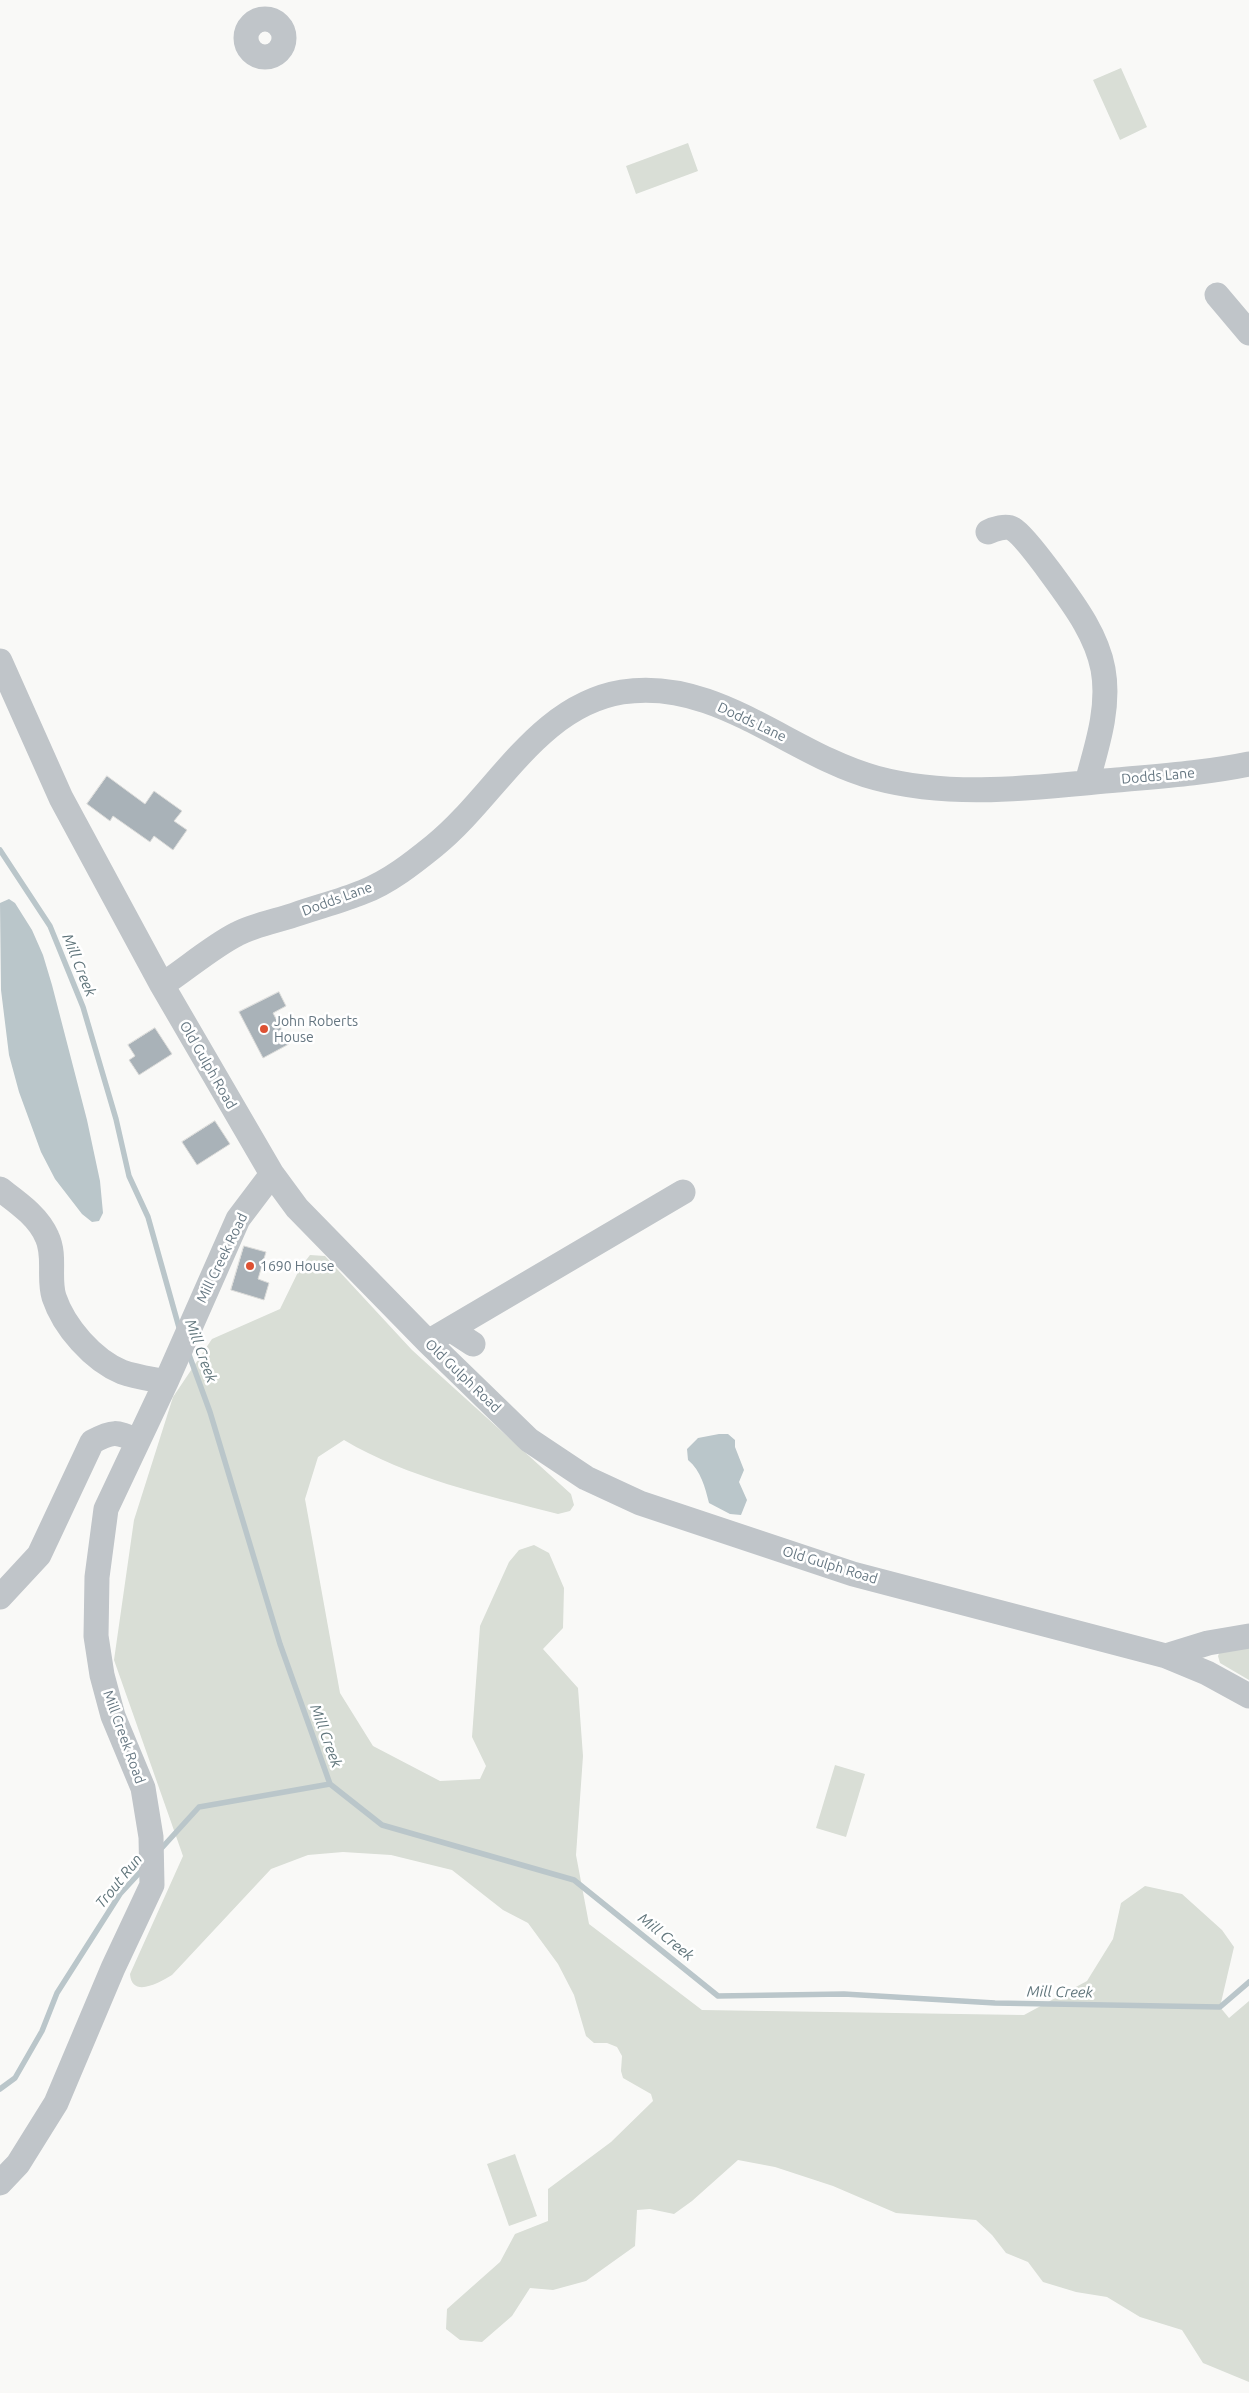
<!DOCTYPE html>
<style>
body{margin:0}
canvas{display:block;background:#f9f9f7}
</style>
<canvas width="1249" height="2393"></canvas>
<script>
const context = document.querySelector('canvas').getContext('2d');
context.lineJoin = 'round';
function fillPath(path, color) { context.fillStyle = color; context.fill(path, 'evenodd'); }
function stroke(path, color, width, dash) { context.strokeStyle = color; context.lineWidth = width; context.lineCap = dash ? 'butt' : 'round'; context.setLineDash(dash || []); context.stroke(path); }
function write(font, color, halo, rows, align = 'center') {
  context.font = font + ' Ubuntu,sans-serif'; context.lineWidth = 5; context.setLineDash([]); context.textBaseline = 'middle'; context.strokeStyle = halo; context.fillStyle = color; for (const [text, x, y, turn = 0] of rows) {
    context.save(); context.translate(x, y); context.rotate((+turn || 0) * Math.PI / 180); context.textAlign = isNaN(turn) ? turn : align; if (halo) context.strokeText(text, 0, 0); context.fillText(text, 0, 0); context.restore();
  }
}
fillPath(new Path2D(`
 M1121,68L1147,127L1120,140L1093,80Z
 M688,143L698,171L636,194L626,166Z
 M310,1255L325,1256L412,1350L571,1494L574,1505L570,1511L558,1514C485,1495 408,1478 344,1440L318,1457L305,1499L340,1693L373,1746L440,1781L480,1779L486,1766L472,1737L480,1626L509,1562L519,1550L534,1545L549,1553L564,1588L563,1628L543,1649L578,1688L583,1756L576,1855L589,1924L702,2010L1024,2015L1087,1981L1113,1939L1121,1903L1145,1886L1182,1894L1222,1930L1234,1947L1220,2007L1229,2018L1249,2001V2382L1203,2363L1182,2330L1140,2317L1107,2297L1076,2292L1043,2282L1028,2262L1006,2253L992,2235L976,2220L896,2213L833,2186L775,2167L738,2160L692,2201L674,2214L650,2209L637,2210L635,2246L586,2281L553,2290L530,2288L512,2316L482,2342L460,2340L446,2329L447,2309L500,2262L515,2234L548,2221V2189L611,2142L653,2101L651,2094L623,2078L621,2071L622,2056L617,2047L607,2043H594L586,2036L574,1995L558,1964L528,1923L503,1910L452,1870L391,1855L343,1852L308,1855L271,1869L172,1975C160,1982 132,1999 130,1974L183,1856L114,1660L134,1520L173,1397L212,1339L280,1309L300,1268Z
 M1249,1642V1680L1220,1663L1218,1656L1220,1651Z
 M835,1765L865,1774L846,1837L816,1828Z
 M515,2154L537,2216L509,2226L487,2164Z`), '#d9ded6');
fillPath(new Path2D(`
 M9,899L15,903L32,930L43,955L52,985L87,1120L100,1181L103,1213L99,1221L92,1222L82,1214L55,1179L41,1152L19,1092L9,1055L1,990L0,903Z
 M719,1434H728L735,1440V1447L744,1470L739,1482L747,1500L741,1515L730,1514L709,1503C705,1487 701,1471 688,1460L687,1449L698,1438Z`), '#bac6ca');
stroke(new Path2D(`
 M0,850L50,926L83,1007L116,1119L129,1176L148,1217L180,1331
 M188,1352L210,1412L280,1644L330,1784L382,1825L574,1880L718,1996L844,1994L995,2003L1220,2007L1249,1982
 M159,1851L199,1807L330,1784
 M0,2089L15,2078L42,2031L57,1993L120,1894L143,1869`), '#bac6ca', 5.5);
const building = new Path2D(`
 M107,776L145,804L154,791L182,811L174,821L187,830L173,850L154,836L150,842L113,816L110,821L87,804Z
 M279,992L286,1006L273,1013L289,1044L263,1058L239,1012Z
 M155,1028L172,1054L139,1075L129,1060L135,1056L128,1045Z
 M215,1121L230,1144L197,1165L182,1142Z
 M244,1246L266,1252L258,1279L269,1283L264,1300L231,1290Z`);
fillPath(building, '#a9b2b8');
stroke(building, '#dbdbd9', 1);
stroke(new Path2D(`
 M246 38a19 19 0 1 1 38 0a19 19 0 1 1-38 0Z
 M1217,295L1249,333
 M988,532C994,529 1006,525 1013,529C1027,537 1076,607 1085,623C1093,637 1100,653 1103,669C1110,707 1097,746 1087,782
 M0,661L61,798L162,985L272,1174L297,1208L428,1342L529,1440L586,1478L640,1503L853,1574L1166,1656L1207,1673L1249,1696
 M162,985C185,970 213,946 237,934C254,925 276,921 294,915C317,907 341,901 363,892C389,882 413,863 434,846C496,796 537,706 622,692C717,677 790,755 876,778C954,799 1038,787 1117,780C1161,776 1206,773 1249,764
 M0,1189C17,1202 38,1216 47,1237C56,1256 48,1278 54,1297C64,1327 93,1360 122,1372C136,1377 152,1379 166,1382
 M450,1329L473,1344
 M428,1342L683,1192
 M0,1597L39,1555L92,1442C112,1431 117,1431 137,1441
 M1166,1656L1208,1643L1249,1636
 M0,2183L18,2164L56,2103L113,1968L152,1885L151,1837L143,1788L113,1716L102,1675L96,1636L97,1577L106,1509L166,1382L238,1219L272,1174`), '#c0c5c9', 25);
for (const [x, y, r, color] of [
 [264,1029,5,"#dd5133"],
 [250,1266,5,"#dd5133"]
]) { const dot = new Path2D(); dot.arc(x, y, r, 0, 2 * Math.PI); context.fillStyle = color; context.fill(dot); stroke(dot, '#fff', 2); }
write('14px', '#657681', '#fff', [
 ["Dodds Lane",752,722,25],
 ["Dodds Lane",1158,776,-5],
 ["Dodds Lane",337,899,-20],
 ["Old Gulph Road",208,1065,60],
 ["Mill Creek Road",222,1258,-64],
 ["Old Gulph Road",463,1376,44],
 ["Old Gulph Road",830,1565,17],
 ["Mill Creek Road",124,1737,70]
]);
write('14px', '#657681', '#fff', [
 ["John Roberts",274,1021],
 ["House",274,1037],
 ["1690 House",260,1266]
], 'left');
write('italic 15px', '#60757b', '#fff', [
 ["Mill Creek",79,965,68],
 ["Mill Creek",201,1351,70],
 ["Mill Creek",326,1736,70],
 ["Trout Run",119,1881,-51],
 ["Mill Creek",666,1937,39],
 ["Mill Creek",1060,1992,1]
]);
</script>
